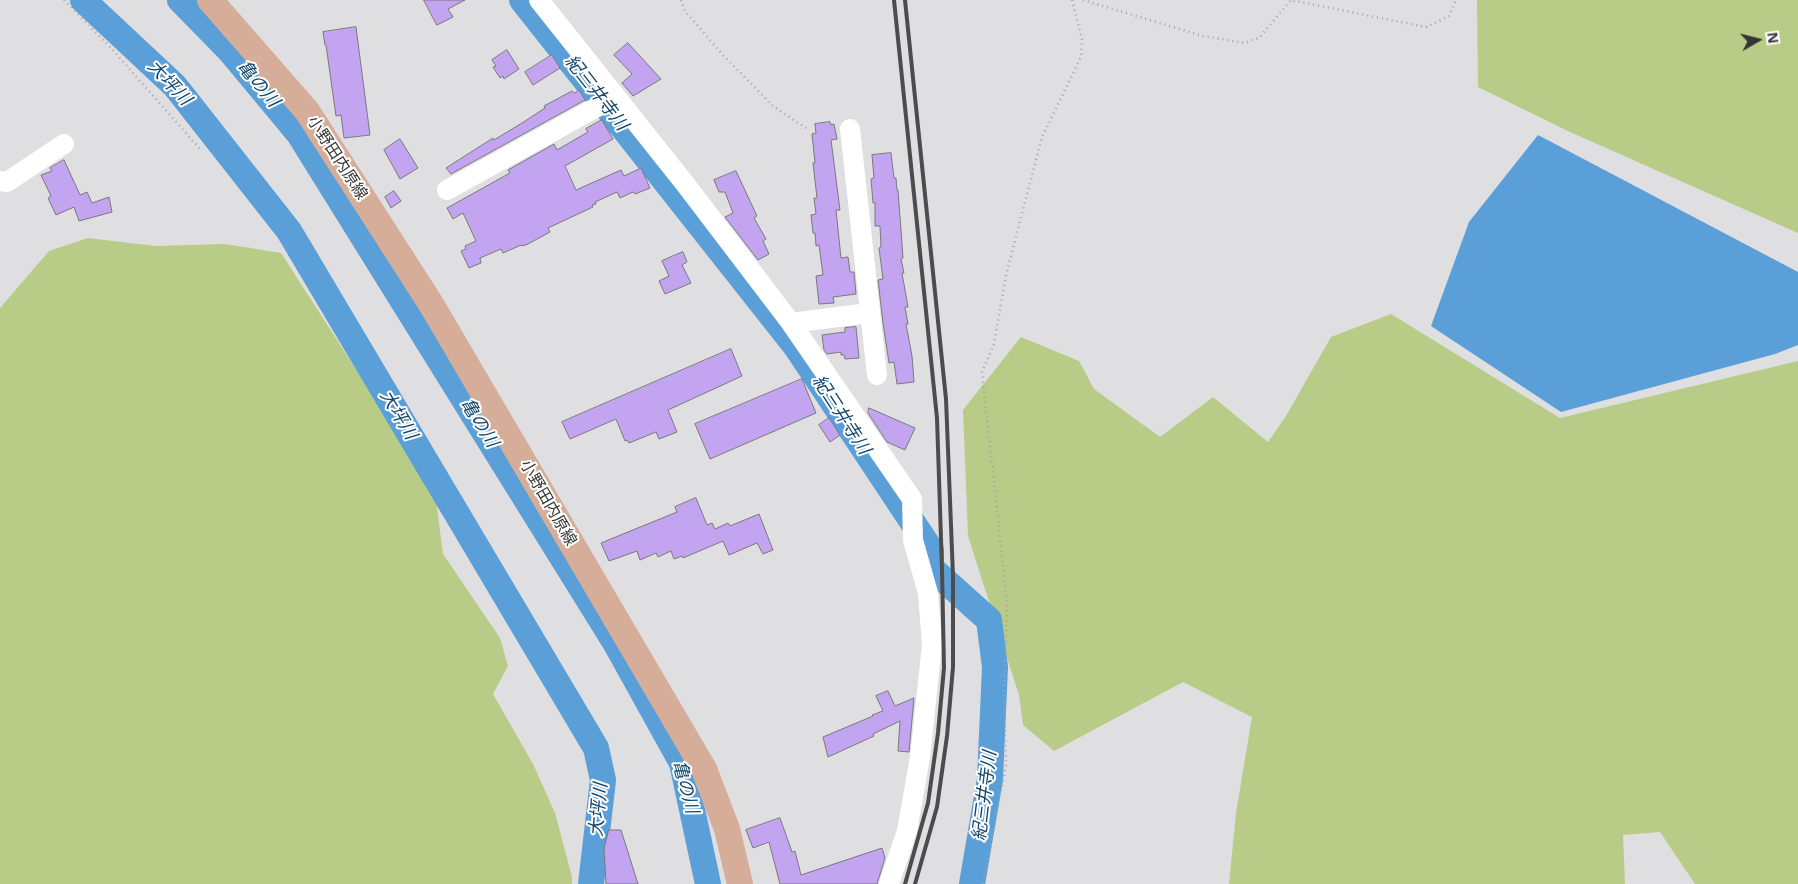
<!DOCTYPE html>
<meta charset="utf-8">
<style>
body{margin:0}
#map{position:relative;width:1798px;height:884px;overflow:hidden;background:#dfdee1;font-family:"Open Sans",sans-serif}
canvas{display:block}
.north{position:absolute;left:1733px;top:15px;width:50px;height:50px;-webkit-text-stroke:4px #fff;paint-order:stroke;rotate:82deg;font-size:14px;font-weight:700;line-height:20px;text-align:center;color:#353536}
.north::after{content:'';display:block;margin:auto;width:18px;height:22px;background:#353536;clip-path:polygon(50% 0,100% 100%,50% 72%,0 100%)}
</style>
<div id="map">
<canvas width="1798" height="884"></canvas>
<div class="north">N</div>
</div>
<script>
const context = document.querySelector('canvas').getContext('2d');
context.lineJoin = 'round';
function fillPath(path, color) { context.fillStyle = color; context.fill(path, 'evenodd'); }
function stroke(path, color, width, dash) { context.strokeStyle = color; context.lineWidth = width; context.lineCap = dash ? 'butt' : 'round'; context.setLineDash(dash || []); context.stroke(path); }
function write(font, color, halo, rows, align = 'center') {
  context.font = font + ' "Open Sans","Noto Sans JP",sans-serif'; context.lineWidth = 4; context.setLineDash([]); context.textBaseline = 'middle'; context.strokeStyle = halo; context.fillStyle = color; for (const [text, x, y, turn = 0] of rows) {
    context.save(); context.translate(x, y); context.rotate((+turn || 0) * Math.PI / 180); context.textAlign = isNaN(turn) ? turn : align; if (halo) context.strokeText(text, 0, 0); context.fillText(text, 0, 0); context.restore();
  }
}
fillPath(new Path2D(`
 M1477,0H1798V233L1570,132L1478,87Z
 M88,238L155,246L225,244L281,253L435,492L443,554L500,638L508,666L493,694L533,764L555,813L572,877V884H0V308L49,251Z
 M1391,314L1560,418L1798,361V884H1695L1660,832L1623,835L1625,884H1229L1236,813L1252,717L1183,682L1054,751L1023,725L1019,695L968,536L963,410L1021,337L1079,361L1094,389L1160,437L1213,397L1268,442L1286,416L1331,337Z`), '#b8cc87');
fillPath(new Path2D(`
 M1538,135L1798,272V345L1775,354L1561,412L1431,326L1469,222Z`), '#5b9fd8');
stroke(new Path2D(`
 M83,0L175,86L289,231L596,748L603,780L591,884
 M180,0L230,51L299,134L616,644L682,763L708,884
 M522,0L797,348L931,550V568L989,620L995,667L990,779L972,884`), '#5b9fd8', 26);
const building = new Path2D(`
 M424,0H465L448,9L453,17L437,25Z
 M356,27L370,135L344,138L341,115L336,116L326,45H325L323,32Z
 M628,43L661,79L633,96L622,83L632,74L614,55Z
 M507,50L519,69L504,79L503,76L500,78L493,67L496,66L492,60Z
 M552,55L560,68L533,85L525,72Z
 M579,90L585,100L451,174L446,168L493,138L494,140L522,123L545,108L544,106L572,91L574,93Z
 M602,120L613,139L565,166L576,190L621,170L624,176L641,168L650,188L635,194L633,192L620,198L617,192L595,202L596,204L592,205L593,207L548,228L550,232L528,244L522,246L521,245L503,253L501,249L480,258L481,263L469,268L461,251L466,249L465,246L476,241L463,213L453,219L447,208L510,173L508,170L554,144L557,150L588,132L586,129Z
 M830,122L831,125L834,124L837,139L831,140L840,210H836L841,258L848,257L850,272H854L856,294L833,297L834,303L819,304L816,276L823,275L819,245L816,246L815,233H813L811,215L816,214L814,198H817L813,163H815L812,134L816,133L815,124Z
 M400,139L418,168L400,179L384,150Z
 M891,153L894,178H896L897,190H898L903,258L901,259L904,273H902L908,307H905L908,324H906L912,356L914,382L897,384L894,362L889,363L883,323L878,280L883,279L879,248L881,247L880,226H875V203H873L871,179L874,178L872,155Z
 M64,160L80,195L87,192L92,203L109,197L112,212L79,221L74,207L56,215L48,198L51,196L41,175L52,171L50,168Z
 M736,171L757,216L754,218L766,239L763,241L769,254L758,260L725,217L733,213L725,192H719L714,180Z
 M394,191L401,201L391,208L385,197Z
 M683,252L687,262L682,265L691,283L665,294L659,281L669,276L662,261Z
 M856,327L859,358L845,359L844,355H841V352L827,354L824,350L822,335L845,332V328Z
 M731,349L742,376L668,410L677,432L659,439L656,432L629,443L627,440L625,441L616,419L570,439L562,422Z
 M802,379L816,413L710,459L695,424Z
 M869,408L915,428L905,450L887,442L868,413Z
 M829,418L840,435L830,442L819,425Z
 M696,498L707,525L712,523L715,529L728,523L730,526L759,514L773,550L763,554L757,543L729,555L723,541L683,558L682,556L674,559L671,551L658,557L656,553L640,560L637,551L609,561L601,543L677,512L675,507Z
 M888,691L895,706L914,698L909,752L898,751L900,721L873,734L874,736L828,757L823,737L873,716L872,715L883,711L876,696Z
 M780,818L792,852L795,851L801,875L882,848L885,858L877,884H780L769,842L753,848L746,830Z
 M609,830H621L638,884H606L604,849Z`);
fillPath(building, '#c3a4f0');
stroke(building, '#79787b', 1);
stroke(new Path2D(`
 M64,0L110,47L200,149
 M681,0L685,11L722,54L773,106L809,130
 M1083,0L1203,36L1244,43L1259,38L1291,0L1426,27L1449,16L1456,0
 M983,884L1006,765L1004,692L1007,603L982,372L994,344L1006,275L1042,137L1081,57L1082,39L1072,0`), '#a5a4a6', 2.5, [1, 4]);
stroke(new Path2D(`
 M539,0L686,185L791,323L912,499L913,540L928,593L932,645L920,757L907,831L889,884
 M850,129L877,375
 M0,181L7,182L64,144
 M447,190L615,97
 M791,323L869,313`), '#fff', 20);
stroke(new Path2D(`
 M210,0L307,111L431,304L704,769L727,829L740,884`), '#d6ad98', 26);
stroke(new Path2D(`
 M894,0L937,418L942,569L944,668L938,733L928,803L905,884
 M905,0L946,399L953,576V667L947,736L937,807L915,884`), '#4c4c4d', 4);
write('16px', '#353536', '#fff', [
 ["小野田内原線",337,158,57],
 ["小野田内原線",548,503,60]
]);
write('italic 18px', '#13466c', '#fff', [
 ["大坪川",169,83,47],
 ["亀の川",258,84,50],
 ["紀三井寺川",596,93,52],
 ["大坪川",398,415,59],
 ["紀三井寺川",841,415,57],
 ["亀の川",479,423,58],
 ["亀の川",685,787,75],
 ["紀三井寺川",985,796,-83],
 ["大坪川",599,810,-85]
]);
</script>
